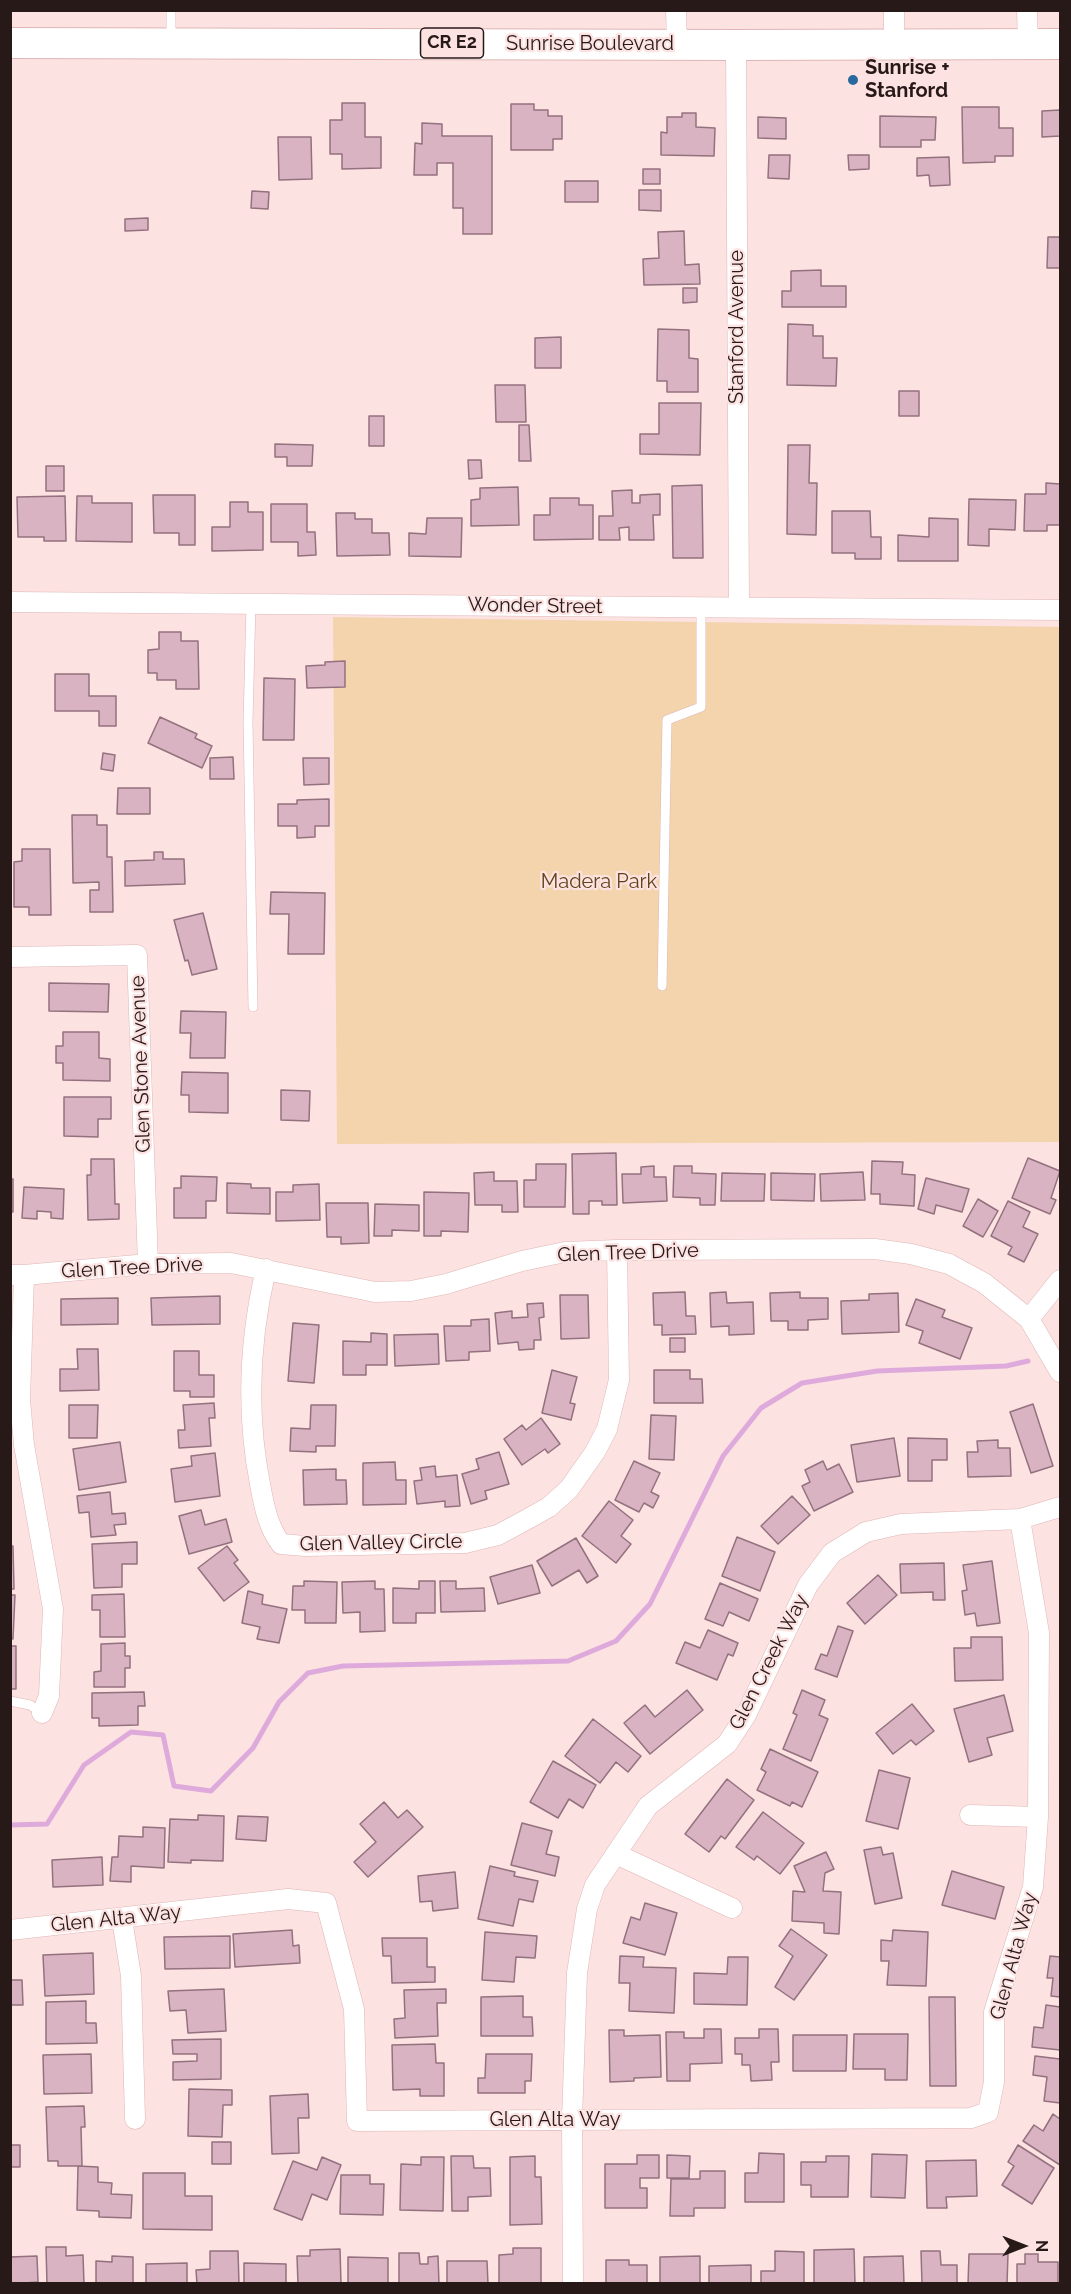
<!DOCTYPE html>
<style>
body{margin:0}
#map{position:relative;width:1071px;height:2294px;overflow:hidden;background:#fce2e1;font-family:Raleway,sans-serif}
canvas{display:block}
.frame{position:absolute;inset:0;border:12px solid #281919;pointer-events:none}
.north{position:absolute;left:993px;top:2216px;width:60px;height:60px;-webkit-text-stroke:4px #fce2e1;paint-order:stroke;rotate:90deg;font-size:16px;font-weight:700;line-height:24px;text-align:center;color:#281919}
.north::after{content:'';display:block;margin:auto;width:21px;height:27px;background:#281919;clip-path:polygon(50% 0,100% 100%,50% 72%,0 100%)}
</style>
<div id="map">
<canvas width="1071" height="2294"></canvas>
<div class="frame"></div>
<div class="north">N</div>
</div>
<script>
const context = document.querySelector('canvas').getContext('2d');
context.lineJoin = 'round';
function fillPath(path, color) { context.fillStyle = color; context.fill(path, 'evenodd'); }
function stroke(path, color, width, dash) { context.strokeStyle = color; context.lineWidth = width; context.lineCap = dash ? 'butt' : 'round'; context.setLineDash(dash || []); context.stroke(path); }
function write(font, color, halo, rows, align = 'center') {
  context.font = font + ' Raleway,sans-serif'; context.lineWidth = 4.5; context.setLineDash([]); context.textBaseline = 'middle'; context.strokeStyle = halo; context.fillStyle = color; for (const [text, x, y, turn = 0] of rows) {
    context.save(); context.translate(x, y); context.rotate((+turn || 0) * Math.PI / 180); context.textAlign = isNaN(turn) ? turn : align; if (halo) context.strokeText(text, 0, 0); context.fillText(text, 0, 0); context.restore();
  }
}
fillPath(new Path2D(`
 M333,617L1060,627V1142L337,1144Z`), '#f3d4ad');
stroke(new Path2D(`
 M10,1825L47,1824L84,1765L131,1732L163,1735L174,1786L211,1791L253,1748L279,1702L308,1673L343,1666L568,1661L616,1641L650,1604L723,1456L761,1408L802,1383L877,1371L1006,1366L1028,1361`), '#deaadc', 5);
const building = new Path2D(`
 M342,103H365V137H381V168L342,169V154H330V120H342Z
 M511,104H534V110H548V116H562V139H553V150H511Z
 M962,107H999V128H1013V156H995V162L963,163Z
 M1060,110V136L1042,137V111Z
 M682,113H696V127L715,128L714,156L661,155V132L667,133V117H682Z
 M880,116L936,117L935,140H921V147H880Z
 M758,117L786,118V139L758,138Z
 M422,123L442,124V136H492V234H463V208H453V163H437V175H414L415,143L422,144Z
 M278,137H311L312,179L279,180Z
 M769,155H790L789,179L768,178Z
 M848,155H869V169L849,170Z
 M949,157L950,185L930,186L929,175L917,176V158Z
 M643,169H660V184H643Z
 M565,181H598V202H565Z
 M639,190H661V211L639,210Z
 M252,191L269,192L268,209L251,208Z
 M148,218V230L125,231V219Z
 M684,231L685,265L699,264L700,284L644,285L643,259L659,258L658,232Z
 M1048,237H1060V268H1047Z
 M821,270V286H846V307H782V291H791V271Z
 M683,288H697V302L683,303Z
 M788,324L813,325V336H823V358H837L836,386L787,385Z
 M658,329L689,330V358L698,359V392H667V381H657Z
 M561,337V368H535V338Z
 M495,385H525L526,422H496Z
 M899,391H919V416H899Z
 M659,403H701L700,455L640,454V434H659Z
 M369,416H384V446H369Z
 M519,425H529L531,461H519Z
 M275,444L313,445L312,466H287V457H275Z
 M788,445H810L809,483H817L816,535L787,534Z
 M468,460H481L482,478L469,479Z
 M46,466H64V491H46Z
 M1046,483L1060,484V525H1047V531H1024L1025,494H1046Z
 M702,485L703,558H673L672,486Z
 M518,487L519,525L471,526V500L480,499V488Z
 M632,490V503H640V495L660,494V515H653L654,540H629V527L619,528L620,540H599V516H613L612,491Z
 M153,495H195V545H179V533H154Z
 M65,496L66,541H44V537H18L17,497Z
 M77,496H92V503H132V542L76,541Z
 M550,498H579V505H593V539L534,540V515H550Z
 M969,499L1016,500L1015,530L989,529V546L968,545Z
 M230,502H248V512H263V550L212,551V527H230Z
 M271,504H307V532H315L316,555L298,556V542H271Z
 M832,511H870L871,537H881V559H855V553H832Z
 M336,513H355V519H372V533H389L390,555L337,556Z
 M427,518H462L461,557L409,556V533L426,534Z
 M929,518L958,519V561H898V535L929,537Z
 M159,632H181V641H198L199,689H176V680H157V673H148V650L159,649Z
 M345,661V687L307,688L306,666L325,665V662Z
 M55,674H89V696H116V726H99V711H55Z
 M264,678L295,679L294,740H263Z
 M160,717L197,734L195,738L212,746L202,768L148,743Z
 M103,753L115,755L113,771L101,769Z
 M233,757L234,779H210V758Z
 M303,758H329V784L304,785Z
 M118,788H150V814H117Z
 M329,799V826H315V837L297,838V826H278V804H297V800Z
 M72,815H97V825H107V857H112L113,912H90V890H99V882L73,883Z
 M22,849H50L51,915H29V907H14V862L22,861Z
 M154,852H163V859H184L185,884L125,886V861L154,860Z
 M271,892L325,893L324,954H288L289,914H270Z
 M203,913L217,969L192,975L188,960L185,961L174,920Z
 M49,983L109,984L108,1012L49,1011Z
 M181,1011L226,1012L225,1058H190L191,1033H180Z
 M63,1032H99V1058L110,1059V1081L63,1080V1063H56V1046H63Z
 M182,1072L228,1073V1113L189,1112V1095H181Z
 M281,1090L310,1091L309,1121L281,1120Z
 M64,1097H111V1119H98V1137L64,1136Z
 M616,1153L617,1205H602V1201H589V1214H573L572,1154Z
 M1028,1158L1060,1171L1051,1198L1056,1200L1050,1214L1012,1198Z
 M91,1159H114L115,1204H119V1219L88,1220L87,1175H91Z
 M872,1161L903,1162L902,1174L915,1175L914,1206L880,1204V1194H871Z
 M536,1164H566L565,1207H524V1180H536Z
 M654,1166V1177H666L667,1201L623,1203L622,1174H641V1167Z
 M674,1166H692V1173L716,1174L715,1205H700V1198L673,1197Z
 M494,1172V1181H517L518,1212H502V1205H475L474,1173Z
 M863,1172L865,1200L821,1201L820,1174Z
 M722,1173L765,1174L764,1201H721Z
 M771,1173L815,1174L814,1201L771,1200Z
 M181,1176L217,1177L216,1201H206V1218H174V1188H181Z
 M926,1178L969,1189L962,1212L936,1205L934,1214L918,1209Z
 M10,1179H13V1212H10Z
 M227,1183L251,1184V1188H270V1214L227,1213Z
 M319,1184L320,1220L276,1221V1192H293V1185Z
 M24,1187L64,1189L63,1219L51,1218V1212L37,1211V1219L22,1218Z
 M424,1192L469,1193L468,1232L441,1231V1236H424Z
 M978,1199L998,1211L983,1237L963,1226Z
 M1008,1201L1030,1212L1023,1227L1038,1234L1024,1262L1008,1254L1012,1247L991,1236Z
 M326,1203H368L369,1243L341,1244V1237H327Z
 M375,1204L419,1205V1231L392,1230V1236H374Z
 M685,1292L686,1316H695L696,1334L662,1335V1325H654L653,1293Z
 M726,1292L727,1303L753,1302L754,1334L729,1335V1326L711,1327L710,1293Z
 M800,1292V1298H828V1319L808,1320V1330H788V1321H771L770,1293Z
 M898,1293L899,1332L842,1334L841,1301L869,1300V1294Z
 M560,1295H588L589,1338L561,1339Z
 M220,1296V1324L152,1325L151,1298Z
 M118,1298V1324L61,1325V1299Z
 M916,1299L945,1310L942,1317L972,1328L960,1359L919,1343L923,1331L906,1325Z
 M543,1303L544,1317L539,1318L541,1340H534V1349L519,1350L518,1342L498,1344L495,1313L512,1311V1318L528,1317L527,1304Z
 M489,1319L490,1351L469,1352V1360L446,1361L444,1326H471V1320Z
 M293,1323L319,1325L314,1383L288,1381Z
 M371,1333L387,1334V1365H366V1375H343V1341L371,1342Z
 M438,1334L439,1364L395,1366L394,1335Z
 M670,1338H685V1352H670Z
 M77,1349H98L99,1390L60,1391V1369H78Z
 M174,1351H199V1375H214V1397H190V1391H174Z
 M552,1370L577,1377L570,1403L575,1404L571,1420L542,1413Z
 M654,1370H690V1379H702L703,1403H654Z
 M214,1403L215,1418H209L211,1446L179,1448L178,1430H185L183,1405Z
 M1033,1404L1053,1466L1031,1473L1010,1412Z
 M69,1405H98L97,1438H69Z
 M311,1405H336L335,1446H316V1452L290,1451L291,1428L310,1429Z
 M651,1415L676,1416L674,1460L649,1459Z
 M541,1418L560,1444L548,1453L545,1449L522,1465L504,1439L522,1425L526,1430Z
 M894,1438L900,1476L857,1482L851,1445Z
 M908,1438L947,1439V1460H932V1481H908Z
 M998,1440V1448H1010L1011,1476L968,1477L967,1452H978L977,1441Z
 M120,1442L126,1482L79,1490L73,1449Z
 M499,1452L509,1484L485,1491L487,1499L471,1504L462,1474L479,1469L476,1459Z
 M215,1453L220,1496L175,1502L171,1469L192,1466L191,1456Z
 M634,1461L660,1473L651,1492L659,1496L653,1508L644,1503L639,1512L615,1500Z
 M823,1461L827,1470L839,1464L853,1492L814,1511L802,1486L810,1482L805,1470Z
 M395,1462L396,1480H406V1504L363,1505V1463Z
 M435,1466L436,1477L457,1475L460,1506L445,1507V1501L417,1504L414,1481L422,1480L420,1468Z
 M336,1469V1480H346L347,1504L304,1505L303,1470Z
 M110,1492L112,1514L125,1513L126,1524L114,1525L116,1535L91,1537L89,1512L79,1513L77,1496Z
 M792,1496L810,1515L778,1544L761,1526Z
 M609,1501L633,1520L621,1536L631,1544L616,1563L582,1536Z
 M201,1510L205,1525L226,1519L232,1542L189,1554L179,1516Z
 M737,1537L775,1552L760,1591L722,1576Z
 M576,1538L598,1576L587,1583L579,1570L552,1586L537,1561Z
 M137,1542V1564H122V1587L94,1588L92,1544Z
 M10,1546H13L14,1589H10Z
 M227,1546L238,1560L234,1563L249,1582L224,1601L198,1568Z
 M992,1561L1000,1623L977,1626L975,1613L965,1615L962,1591L967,1590L963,1565Z
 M944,1563L945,1600H933V1592L901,1593L900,1564Z
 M532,1565L540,1593L498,1604L490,1577Z
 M878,1575L897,1595L865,1624L847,1603Z
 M304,1581L337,1582L336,1623H305V1610H292L293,1586H304Z
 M375,1581V1589H384L385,1631L360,1632V1612L343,1613L342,1582Z
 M419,1581H435V1613H416V1623H393V1588L419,1589Z
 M440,1581H456V1589L484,1588L485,1611L441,1612Z
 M720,1583L758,1599L749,1621L729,1612L723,1626L705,1619Z
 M248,1591L263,1595L262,1604L287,1609L279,1643L257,1639L260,1627L242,1623Z
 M124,1594L125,1637H100V1610H92V1595Z
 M10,1595H15L13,1639H10Z
 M838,1626L853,1631L837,1677L815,1669L821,1654L827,1656Z
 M708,1630L738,1643L733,1656L728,1654L717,1680L676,1663L685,1642L700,1648Z
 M971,1637H1002L1003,1680L955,1681L954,1648H971Z
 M125,1643V1656H130V1668H125V1687H94V1672L101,1671V1644Z
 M10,1646H16V1689H10Z
 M687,1690L703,1710L650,1754L624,1723L645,1705L655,1717Z
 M802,1690L825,1700L819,1715L828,1719L811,1761L783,1749L797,1715L793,1713Z
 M144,1692L145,1706H138V1725L99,1726V1718H92V1693Z
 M1004,1695L1013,1731L987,1738L992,1755L969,1762L954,1709Z
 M912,1704L934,1731L916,1745L911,1740L893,1754L876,1733Z
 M593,1719L641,1756L628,1772L616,1762L600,1783L565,1756Z
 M770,1749L818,1772L802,1807L792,1802L790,1806L757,1790L766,1772L761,1769Z
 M553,1761L596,1785L583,1808L569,1799L558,1818L530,1802Z
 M879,1770L910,1778L898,1829L866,1821Z
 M727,1779L754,1800L725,1839L721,1836L709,1852L685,1834Z
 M384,1802L398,1818L407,1810L423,1827L368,1877L354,1862L376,1842L360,1824Z
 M763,1812L804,1843L780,1874L757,1856L754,1860L736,1847Z
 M198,1815L224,1816L223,1861L191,1860V1863L168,1862L170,1819L198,1820Z
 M238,1816L268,1817L266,1841L236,1839Z
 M522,1823L552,1831L546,1854L559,1857L555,1876L511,1865Z
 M143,1827L165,1828L164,1868L131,1866V1882L110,1881L112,1857H118L119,1836L143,1837Z
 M881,1847L883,1855L893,1853L902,1898L875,1904L864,1850Z
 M826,1852L834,1869L825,1873L823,1891L841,1892L839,1934L824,1933V1923L792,1921L793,1891L805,1892L794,1866Z
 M102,1857L103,1885L53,1887L52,1860Z
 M490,1866L515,1872L514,1876L538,1881L533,1902L519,1899L513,1926L478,1919Z
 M952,1871L1004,1887L995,1919L942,1905Z
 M455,1872L458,1908L433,1911L432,1901L420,1902L418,1876Z
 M645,1903L677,1913L665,1955L623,1943L631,1917L640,1920Z
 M791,1929L827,1955L794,2000L775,1987L793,1956L779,1946Z
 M292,1930L293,1946L299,1945L300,1963L235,1967L233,1934Z
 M893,1930L928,1932L926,1986L887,1985L889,1961H881V1940L892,1941Z
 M485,1932L537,1936L535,1958L516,1957L514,1982L482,1980Z
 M230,1936V1968L165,1969L164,1937Z
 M382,1938H427V1967H435V1982L392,1983L391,1956H383Z
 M93,1953L94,1994L45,1996L43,1955Z
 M620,1956L644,1957L643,1967L676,1968L674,2013L629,2011L630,1983H619Z
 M1050,1956L1060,1957V1997L1051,1996L1053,1978H1047Z
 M728,1957H748L747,2005L694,2004V1973L727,1974Z
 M10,1980H22L23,2005H10Z
 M224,1989L226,2031L188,2033L186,2010L170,2011L168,1991Z
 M446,1989V2003H437L438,2036L395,2038L394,2019L405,2018L404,1990Z
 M523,1996V2017H532L533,2036H481V1997Z
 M929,1997H955L956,2086H930Z
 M86,2001V2023H96L97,2043L46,2044V2002Z
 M1046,2005L1060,2007V2050L1032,2047L1034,2027L1043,2028Z
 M704,2029H721L722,2063L690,2064V2081H667L666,2032H684V2038H704Z
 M759,2029H778L779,2062H771L772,2080L751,2081L750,2065H742V2054H735V2038H759Z
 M609,2030H624V2036L660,2035L661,2077L634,2078V2081L610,2082Z
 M854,2034H908L907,2080H885V2069H853Z
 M793,2035H847L846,2071H793Z
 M221,2039V2079L173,2080V2062L197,2061V2054H173L172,2040Z
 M435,2044L436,2063H444V2096H420V2089L393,2090L392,2045Z
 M91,2054L92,2093L44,2094L43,2055Z
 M486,2054H532L531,2081H525V2093H478V2078H485Z
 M1035,2056L1060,2059V2103L1044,2101L1047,2077L1033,2075Z
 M189,2089L232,2090V2105H223L222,2137L188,2136Z
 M308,2094L309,2118H298L299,2153L272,2154L270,2096Z
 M84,2106L85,2127H81L82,2166H58V2161H48L46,2107Z
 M1053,2114L1060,2119V2165L1023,2141L1034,2125L1043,2131Z
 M212,2142H231V2164H212Z
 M10,2145H20V2167H10Z
 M1018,2145L1054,2168L1032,2204L1002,2185L1014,2166L1008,2162Z
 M759,2153L784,2154V2202H745V2173H758Z
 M872,2154L907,2155L905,2198L871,2197Z
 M637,2155H659V2178H640V2188H647V2208H605V2164H637Z
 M667,2155L690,2156L689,2178H667Z
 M451,2156H473L474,2168H490L491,2196L468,2197V2211H452Z
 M535,2156V2177H541L542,2224L510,2225V2157Z
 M826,2156H849L848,2197H811V2185H801V2162H826Z
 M322,2157L341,2165L327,2200L312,2194L302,2220L274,2209L293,2161L317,2170Z
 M421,2157H444L443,2211L400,2210L401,2164L421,2165Z
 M976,2160L977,2196L946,2197L947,2208H927L926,2161Z
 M78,2166L98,2167V2182L112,2183L111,2194L132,2195L131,2218L99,2217V2211L77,2210Z
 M700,2171H725V2208H694V2216H670L671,2179H700Z
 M143,2173H185V2196H212V2230L143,2229Z
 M341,2175H370V2184H384L383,2215L340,2214Z
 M46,2247H66V2256L83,2255L84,2284H47Z
 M513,2248H541V2284H499V2255L513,2254Z
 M340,2249L341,2284H298L297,2256H310V2250Z
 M854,2249L855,2284H814V2250Z
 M210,2251H238L239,2284H197L196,2270L210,2269Z
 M775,2251L804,2252V2284H761V2271H775Z
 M921,2251H940L941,2265H957V2284H922Z
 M399,2253H419L420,2264H428V2257L438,2256L439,2284H399Z
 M969,2254H1008L1007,2284H968Z
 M1025,2254H1038V2262H1058V2284H1017V2264H1025Z
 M37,2256L38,2282L10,2284V2257Z
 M112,2256L133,2257V2284H96V2261L112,2262Z
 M700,2256V2284H660V2257Z
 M903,2256L904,2284H864V2257Z
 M348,2257L388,2258V2284H348Z
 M606,2260H629V2265H647V2284H606Z
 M447,2261H487L488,2284H447Z
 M187,2263V2284H146V2264Z
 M244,2263L286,2264V2284H244Z
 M751,2265V2284H709V2266Z`);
fillPath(building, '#d9b3c1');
stroke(building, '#94717f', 1.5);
const lane = new Path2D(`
 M171,10V40
 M251,604L248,722L253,1007
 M662,986L667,720L701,707V608
 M10,1701L30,1705L42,1713`);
const street = new Path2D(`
 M676,10L677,44
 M894,10V44
 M1027,10L1028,44
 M736,45L739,608
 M10,602L1060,610
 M10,957L137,955L148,1264
 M266,1269C249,1341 246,1412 260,1484C264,1506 268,1527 281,1544L305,1546L465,1543L498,1535L524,1521L549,1507L569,1489L595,1452L607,1429L619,1380L617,1250
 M10,1275H24L148,1264L231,1263L375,1292L411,1291L446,1284L522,1261L565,1252L617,1250L875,1249L911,1254L949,1264L984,1283L1029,1319L1060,1372
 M24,1275L20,1400L24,1445L53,1609L49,1696L42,1713
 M1029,1319L1060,1280
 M970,1815L1038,1817
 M616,1854L732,1908
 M122,1919L131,1976L135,2119
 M10,1930L288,1899L326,1903L354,2009L357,2121L971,2118L988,2112L994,2082V2012L1033,1887L1038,1817L1039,1633L1020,1519
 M573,2284L572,2120L577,1973L587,1909L595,1885L648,1806L727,1744L746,1715L808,1585L832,1553L866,1532L901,1524L1020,1519L1060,1507`);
const primary = new Path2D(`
 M10,43L736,45L1060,44`);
stroke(lane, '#dfb6b5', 10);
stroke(street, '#dfb6b5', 21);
stroke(primary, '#dfb6b5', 32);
stroke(lane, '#fff', 9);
stroke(street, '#fff', 20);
stroke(primary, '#fff', 30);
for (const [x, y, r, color] of [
 [853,80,6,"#2a699f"]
]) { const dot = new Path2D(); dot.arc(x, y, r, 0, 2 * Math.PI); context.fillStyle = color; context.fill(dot); stroke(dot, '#fce2e1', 2); }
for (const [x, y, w] of [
 [452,43,63]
]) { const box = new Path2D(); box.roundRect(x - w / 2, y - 15, w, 30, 4.5); context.fillStyle = '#fce2e1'; context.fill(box); stroke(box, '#281919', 1.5); }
write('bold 18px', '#281919', null, [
 ["CR E2",452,43]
]);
write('20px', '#281919', '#fce2e1', [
 ["Sunrise Boulevard",590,44],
 ["Stanford Avenue",737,327,-90],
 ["Wonder Street",535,606,1],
 ["Glen Stone Avenue",141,1064,-92],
 ["Glen Tree Drive",628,1253,-2],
 ["Glen Tree Drive",132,1268,-3],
 ["Glen Valley Circle",381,1543,-1],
 ["Glen Creek Way",769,1662,-63],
 ["Glen Alta Way",116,1919,-6],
 ["Glen Alta Way",1014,1956,-75],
 ["Glen Alta Way",555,2120]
]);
write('bold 20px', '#281919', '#fce2e1', [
 ["Sunrise +",865,68],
 ["Stanford",865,91]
], 'left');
write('20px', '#614317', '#fce2e1', [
 ["Madera Park",599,882]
]);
</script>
